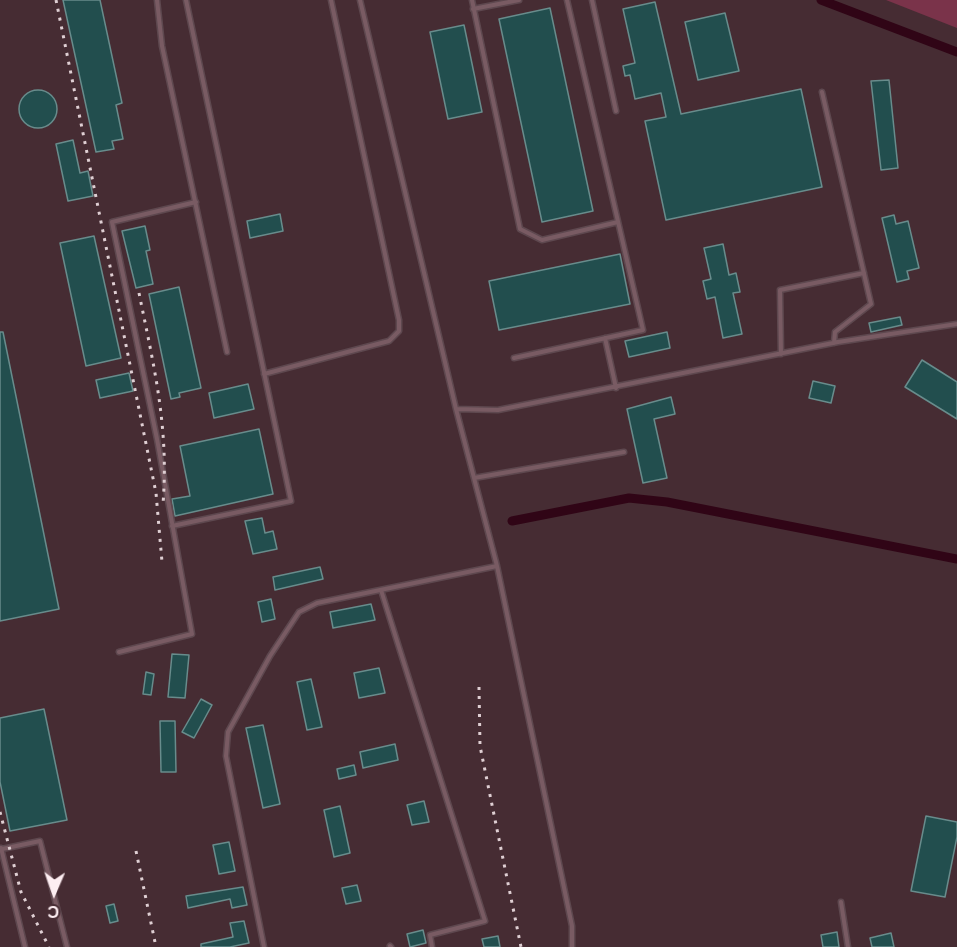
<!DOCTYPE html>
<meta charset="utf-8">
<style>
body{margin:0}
#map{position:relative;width:957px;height:947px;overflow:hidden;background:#462c33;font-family:Arial,sans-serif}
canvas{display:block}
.north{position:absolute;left:24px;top:863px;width:60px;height:60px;-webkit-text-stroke:4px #462c33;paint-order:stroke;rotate:182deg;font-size:16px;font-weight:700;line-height:24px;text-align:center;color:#fdeef2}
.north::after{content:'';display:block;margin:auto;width:21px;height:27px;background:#fdeef2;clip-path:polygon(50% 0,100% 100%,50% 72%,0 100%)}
</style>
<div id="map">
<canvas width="957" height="947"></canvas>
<div class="north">С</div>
</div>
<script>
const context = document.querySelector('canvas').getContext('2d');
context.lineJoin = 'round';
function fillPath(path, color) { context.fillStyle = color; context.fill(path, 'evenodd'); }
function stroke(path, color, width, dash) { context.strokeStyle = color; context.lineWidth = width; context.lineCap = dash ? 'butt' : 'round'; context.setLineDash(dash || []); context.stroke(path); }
fillPath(new Path2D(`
 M886,0H957V28Z`), '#7a334a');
stroke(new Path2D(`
 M821,0L957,52
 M512,521L629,498L667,502L957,559`), '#300516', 9);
const building = new Path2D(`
 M63,0H100L122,103L116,105L123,139L112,141L114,149L96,152Z
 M655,2L681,114L801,89L822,187L666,220L645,121L666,117L661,93L635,99L630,75L625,76L623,66L635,63L623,9Z
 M550,8L593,211L542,222L499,19Z
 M725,13L739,71L698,80L685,22Z
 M464,25L482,112L448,119L430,32Z
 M889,80L898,168L881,170L871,81Z
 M19 109a19 19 0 1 1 38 0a19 19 0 1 1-38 0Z
 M73,140L80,173L88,171L93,196L68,201L56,144Z
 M280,214L283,231L250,238L247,221Z
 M894,215L896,224L908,221L919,268L907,271L909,279L897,282L882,218Z
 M145,226L150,250L146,251L153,284L136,288L122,231Z
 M94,236L121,358L86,366L60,243Z
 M723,244L729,275L736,273L740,292L733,293L742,334L723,338L715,297L707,299L703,281L711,279L704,248Z
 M620,254L630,304L499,330L489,281Z
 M179,287L201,388L179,393L180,397L171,399L149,294Z
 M900,317L902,325L871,332L869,323Z
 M0,332H3L59,609L0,621Z
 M667,332L670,348L629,357L625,341Z
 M922,360L957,382V419L905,387Z
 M129,373L133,391L100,398L96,380Z
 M813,381L835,386L831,403L809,398Z
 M248,384L254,409L214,418L209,393Z
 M671,397L675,414L654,419L667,478L643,483L627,409Z
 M259,429L273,494L175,516L172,499L190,496L180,446Z
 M262,518L265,533L273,531L277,549L253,554L245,521Z
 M320,567L323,579L275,590L273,577Z
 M271,599L275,619L262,622L258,602Z
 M371,604L375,620L333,628L330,612Z
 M172,654L189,655L185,698L168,697Z
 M379,668L385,693L359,698L354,673Z
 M146,672L154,674L151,695L143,694Z
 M311,679L322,727L307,730L297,682Z
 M201,699L212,705L194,738L182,732Z
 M44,709L67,820L10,831L0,782V718Z
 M160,721H175L176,772H161Z
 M263,725L280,804L263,808L246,728Z
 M395,744L398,760L363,768L360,752Z
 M354,765L356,775L339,779L337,769Z
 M424,801L429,822L412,825L407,805Z
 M340,806L350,853L334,857L324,810Z
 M926,816L957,822V837L945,897L911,891Z
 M229,842L235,871L219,874L213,845Z
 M357,885L361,901L346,904L342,888Z
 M243,887L247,905L232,908L230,899L188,908L186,896Z
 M114,904L118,921L110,923L106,906Z
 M244,921L249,943L230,947H201V944L233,937L230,923Z
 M423,930L426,943L410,947L407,934Z
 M837,932L839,947H823L821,935Z
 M891,933L894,947H872L870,938Z
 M498,936L500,947H484L482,939Z`);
fillPath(building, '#224e4e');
stroke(building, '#688c8c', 1.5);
const service = new Path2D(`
 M157,0L162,46L227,352
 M360,0L456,409L497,566L572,926V947
 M472,0L520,229L542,240L618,222
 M592,0L616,111
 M473,9L519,0
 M822,92L871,304L835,332L834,343
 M605,338L616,388
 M781,354L780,290L864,273
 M514,358L643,330L567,0
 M264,374L389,341L399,331V320L331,0
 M456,409L498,410L838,342L957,324
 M474,478L624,452
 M172,526L291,501L186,0
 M381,590L485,921L430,935L432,947
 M119,652L192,634L157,439L112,222L196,202
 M1,848L25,947
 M2,849L40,841L67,947
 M841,902L848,947
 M390,946L391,947
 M264,947L226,756L228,732L270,656L299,612L317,603L497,566`);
stroke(service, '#5e484f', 7);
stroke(service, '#795b63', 4);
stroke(new Path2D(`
 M56,0L156,493L162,562
 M139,293C154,367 169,427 163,504
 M479,687L480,746L521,947
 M0,812L21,892L49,947
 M136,851L156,947`), '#dfcfd3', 3, [3, 6]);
</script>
